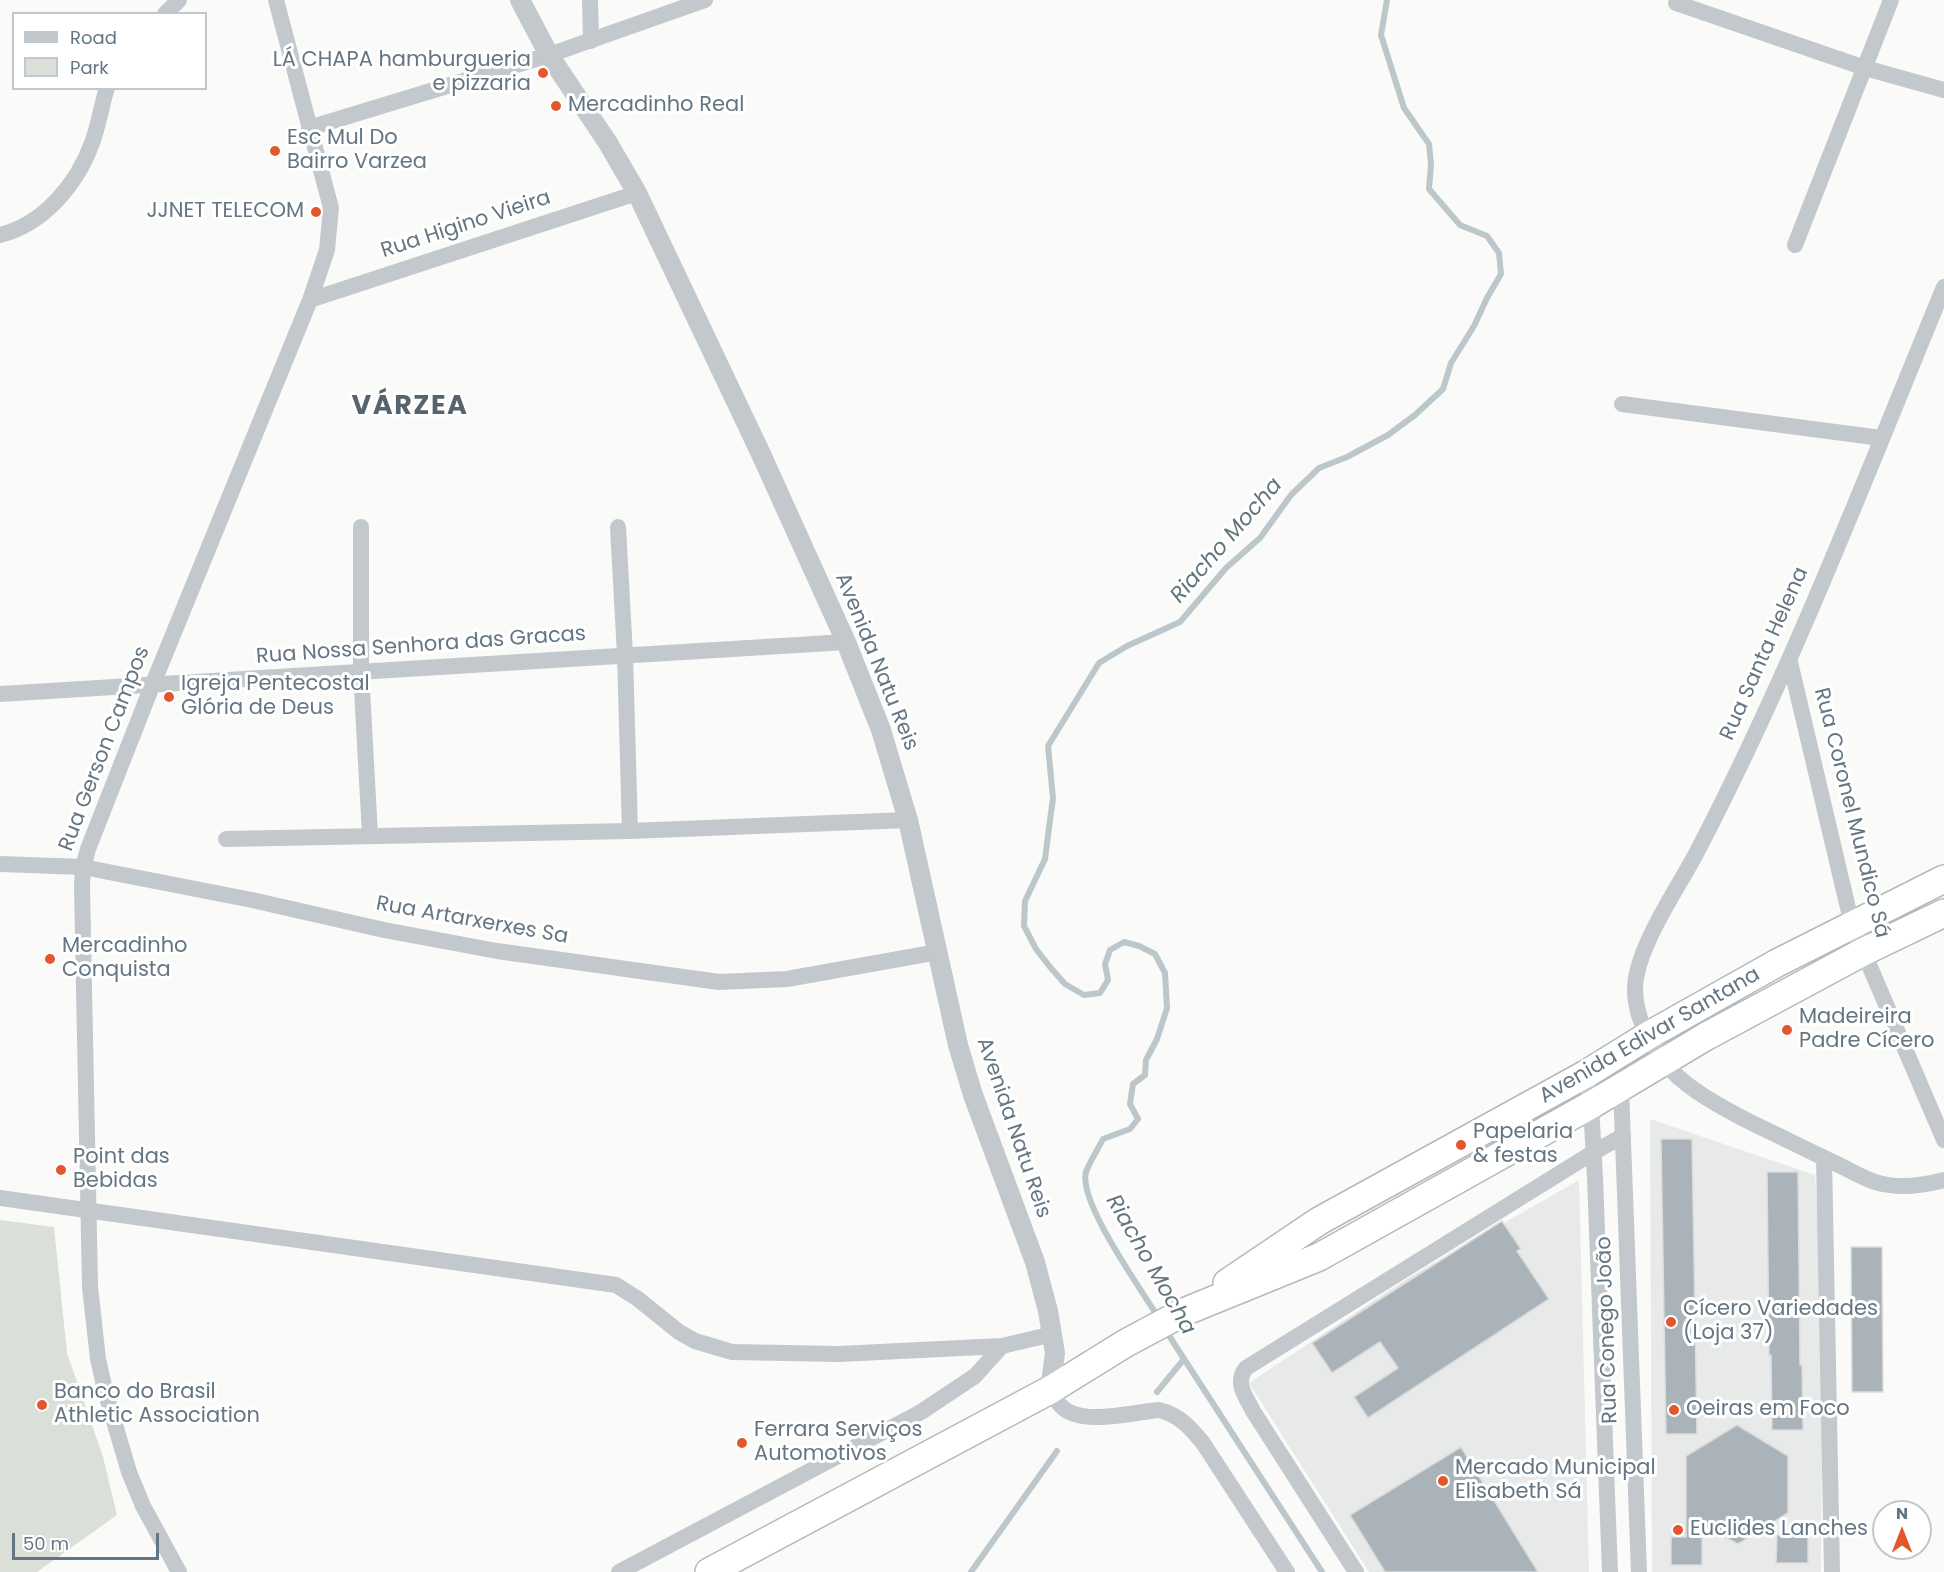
<!DOCTYPE html>
<meta charset="utf-8">
<style>
body{margin:0}
#map{position:relative;width:1944px;height:1572px;overflow:hidden;background:#fafaf8;font-family:Poppins,sans-serif}
canvas{display:block}
.legend{position:absolute;left:12px;top:12px;width:195px;height:78px;box-sizing:border-box;background:#fff;border:2px solid #c1c8cd;margin:0;padding:8px 10px;list-style:none;font-size:18px;color:#657683}
.legend li{display:flex;align-items:center;gap:12px;height:30px}
.legend b{width:30px;border:2px solid #c1c8cd}
.north{position:absolute;left:1872px;top:1500px;width:60px;height:60px;box-sizing:border-box;background:#fff;border:2px solid #c1c8cd;border-radius:50%;rotate:0deg;font-size:16px;font-weight:700;line-height:24px;text-align:center;color:#657683}
.north::after{content:'';display:block;margin:auto;width:21px;height:27px;background:#e4572e;clip-path:polygon(50% 0,100% 100%,50% 72%,0 100%)}
.scale{position:absolute;left:12px;top:1533px;width:147px;height:27px;box-sizing:border-box;border:3px solid #657683;border-top:0;padding-left:8px;font-size:18px;line-height:21px;white-space:nowrap;color:#657683;-webkit-text-stroke:4px #fff;paint-order:stroke}
</style>
<div id="map">
<canvas width="1944" height="1572"></canvas>
<ul class="legend">
<li><b style="height:8px;background:#c3c8cc"></b>Road</li>
<li><b style="height:16px;background:#dadfd7"></b>Park</li>
</ul>
<div class="north">N</div>
<div class="scale">50 m</div>
</div>
<script>
const context = document.querySelector('canvas').getContext('2d');
context.lineJoin = 'round';
function fillPath(path, color) { context.fillStyle = color; context.fill(path, 'evenodd'); }
function stroke(path, color, width, dash) { context.strokeStyle = color; context.lineWidth = width; context.lineCap = dash ? 'butt' : 'round'; context.setLineDash(dash || []); context.stroke(path); }
function write(font, color, halo, rows, align = 'center') {
  context.font = font + ' Poppins,sans-serif'; context.lineWidth = 6; context.setLineDash([]); context.textBaseline = 'middle'; context.strokeStyle = halo; context.fillStyle = color; for (const [text, x, y, turn = 0] of rows) {
    context.save(); context.translate(x, y); context.rotate((+turn || 0) * Math.PI / 180); context.textAlign = isNaN(turn) ? turn : align; if (halo) context.strokeText(text, 0, 0); context.fillText(text, 0, 0); context.restore();
  }
}
fillPath(new Path2D(`
 M1650,1119L1815,1175L1825,1339L1822,1435L1821,1572H1652Z
 M1579,1180L1589,1572H1369L1249,1383L1408,1278Z`), '#e8e9e9');
fillPath(new Path2D(`
 M0,1220L54,1227L67,1353L103,1457L117,1515L37,1572H0Z`), '#dadfd7');
stroke(new Path2D(`
 M1158,1317C1141,1289 1078,1202 1086,1172C1090,1161 1098,1149 1103,1139L1130,1129L1138,1119L1130,1104L1133,1084L1145,1075L1146,1060L1157,1039L1167,1008L1165,973L1155,954L1139,946L1124,942L1110,950L1105,964L1108,980L1100,993L1084,995L1065,984L1050,967L1036,949L1024,926L1025,901L1045,859L1049,828L1053,798L1048,746L1099,663L1127,646L1180,622L1226,568L1260,538L1291,495L1319,468L1347,457L1388,435L1415,415L1443,389L1451,363L1474,326L1487,298L1501,274L1499,253L1487,236L1460,225L1429,189L1431,165L1429,144L1404,108L1381,35L1387,0
 M1166,1331L1322,1572
 M1157,1392L1184,1359
 M971,1572L1057,1451`), '#bbc7cb', 6);
const building = new Path2D(`
 M1661,1139H1692L1697,1434H1666Z
 M1767,1172H1798L1800,1365H1802L1803,1430H1772L1771,1355H1769Z
 M1502,1221L1521,1249L1517,1251L1549,1299L1368,1418L1354,1397L1398,1368L1380,1342L1332,1373L1312,1343Z
 M1851,1247H1882L1883,1392H1852Z
 M1737,1425L1788,1456V1513L1738,1544L1702,1525V1565H1671V1537H1686V1456Z
 M1461,1447L1538,1572H1385L1350,1515Z
 M1777,1535H1808V1563H1776Z`);
fillPath(building, '#aab3b9');
stroke(building, '#dcdcda', 1.5);
const trunk = new Path2D(`
 M1227,1283L1319,1221L1586,1074L1649,1035L1777,963L1944,879
 M709,1572L1050,1390L1126,1343L1184,1312L1319,1257L1591,1105L1705,1037L1863,952L1944,913`);
stroke(trunk, '#b4b9bd', 30);
stroke(new Path2D(`
 M590,0L591,41
 M1676,3L1865,68L1944,90
 M165,14L179,0
 M309,128L549,55L705,0
 M0,235C44,224 77,184 92,143C99,125 101,106 107,88
 M1795,245L1891,0
 M1944,287C1866,476 1793,667 1699,848C1680,886 1634,949 1635,991C1636,1026 1661,1065 1688,1085C1713,1104 1747,1121 1775,1134C1797,1145 1820,1156 1843,1167C1853,1172 1864,1178 1875,1182C1897,1189 1922,1186 1944,1180
 M310,300L637,193
 M1622,404L1881,438
 M361,527V671L370,835
 M618,527L625,655L630,831
 M1790,662L1852,925L1944,1140
 M0,694L846,642
 M226,839L630,831L908,820
 M0,864L83,867L252,900L384,930L497,951L719,982L787,979L938,952
 M1586,1074L1591,1105L1595,1178L1610,1572
 M1621,1087L1639,1572
 M1824,1158L1832,1572
 M0,1198L616,1285L638,1299L679,1332L695,1341L732,1352L839,1354L1002,1346L1053,1334
 M1050,1390C1053,1395 1057,1402 1061,1406C1081,1427 1133,1412 1159,1410C1179,1415 1190,1427 1203,1443L1287,1572
 M179,1572L143,1506L129,1472L106,1394L98,1359L90,1287L82,886L83,867L88,849L152,686L310,300L327,250L331,208L276,0
 M619,1572L921,1412L975,1376L1002,1346
 M1356,1572L1253,1411C1246,1397 1234,1382 1246,1368L1594,1152L1623,1136`), '#c3c8cc', 16);
stroke(new Path2D(`
 M520,0L549,55L608,143L637,193L761,454L846,642L881,730L908,820L958,1045L973,1095L1035,1262L1048,1311L1055,1353L1050,1390`), '#c3c8cc', 20);
stroke(trunk, '#fff', 27);
for (const [x, y, r, color] of [
 [543,73,6,"#e4572e"],
 [556,106,6,"#e4572e"],
 [275,151,6,"#e4572e"],
 [316,212,6,"#e4572e"],
 [169,697,6,"#e4572e"],
 [50,959,6,"#e4572e"],
 [1787,1030,6,"#e4572e"],
 [1461,1145,6,"#e4572e"],
 [61,1170,6,"#e4572e"],
 [1671,1322,6,"#e4572e"],
 [42,1405,6,"#e4572e"],
 [1674,1410,6,"#e4572e"],
 [742,1443,6,"#e4572e"],
 [1443,1481,6,"#e4572e"],
 [1678,1530,6,"#e4572e"]
]) { const dot = new Path2D(); dot.arc(x, y, r, 0, 2 * Math.PI); context.fillStyle = color; context.fill(dot); stroke(dot, '#fff', 2); }
write('21px', '#657683', '#fff', [
 ["LÁ CHAPA hamburgueria",531,61,"right"],
 ["e pizzaria",531,85,"right"],
 ["Mercadinho Real",568,106],
 ["Esc Mul Do",287,139],
 ["Bairro Varzea",287,163],
 ["JJNET TELECOM",304,212,"right"],
 ["Igreja Pentecostal",181,685],
 ["Glória de Deus",181,709],
 ["Mercadinho",62,947],
 ["Conquista",62,971],
 ["Madeireira",1799,1018],
 ["Padre Cícero",1799,1042],
 ["Papelaria",1473,1133],
 ["& festas",1473,1157],
 ["Point das",73,1158],
 ["Bebidas",73,1182],
 ["Cícero Variedades",1683,1310],
 ["(Loja 37)",1683,1334],
 ["Banco do Brasil",54,1393],
 ["Athletic Association",54,1417],
 ["Oeiras em Foco",1686,1410],
 ["Ferrara Serviços",754,1431],
 ["Automotivos",754,1455],
 ["Mercado Municipal",1455,1469],
 ["Elisabeth Sá",1455,1493],
 ["Euclides Lanches",1690,1530]
], 'left');
write('21px', '#657683', '#fff', [
 ["Rua Higino Vieira",466,225,-18],
 ["Rua Nossa Senhora das Gracas",421,646,-4],
 ["Rua Santa Helena",1765,654,-66],
 ["Avenida Natu Reis",876,662,68],
 ["Rua Gerson Campos",105,749,-69],
 ["Rua Coronel Mundico Sá",1851,813,76],
 ["Rua Artarxerxes Sa",472,921,10],
 ["Avenida Edivar Santana",1650,1036,-30],
 ["Avenida Natu Reis",1013,1128,71],
 ["Rua Conego João",1608,1330,-92]
]);
write('italic 22px', '#60757c', '#fff', [
 ["Riacho Mocha",1227,541,-49],
 ["Riacho Mocha",1150,1265,60]
]);
context.letterSpacing = '1.5px';
write('bold 27px', '#57646e', '#fff', [
 ["VÁRZEA",410,407]
]);
context.letterSpacing = '0px';
</script>
